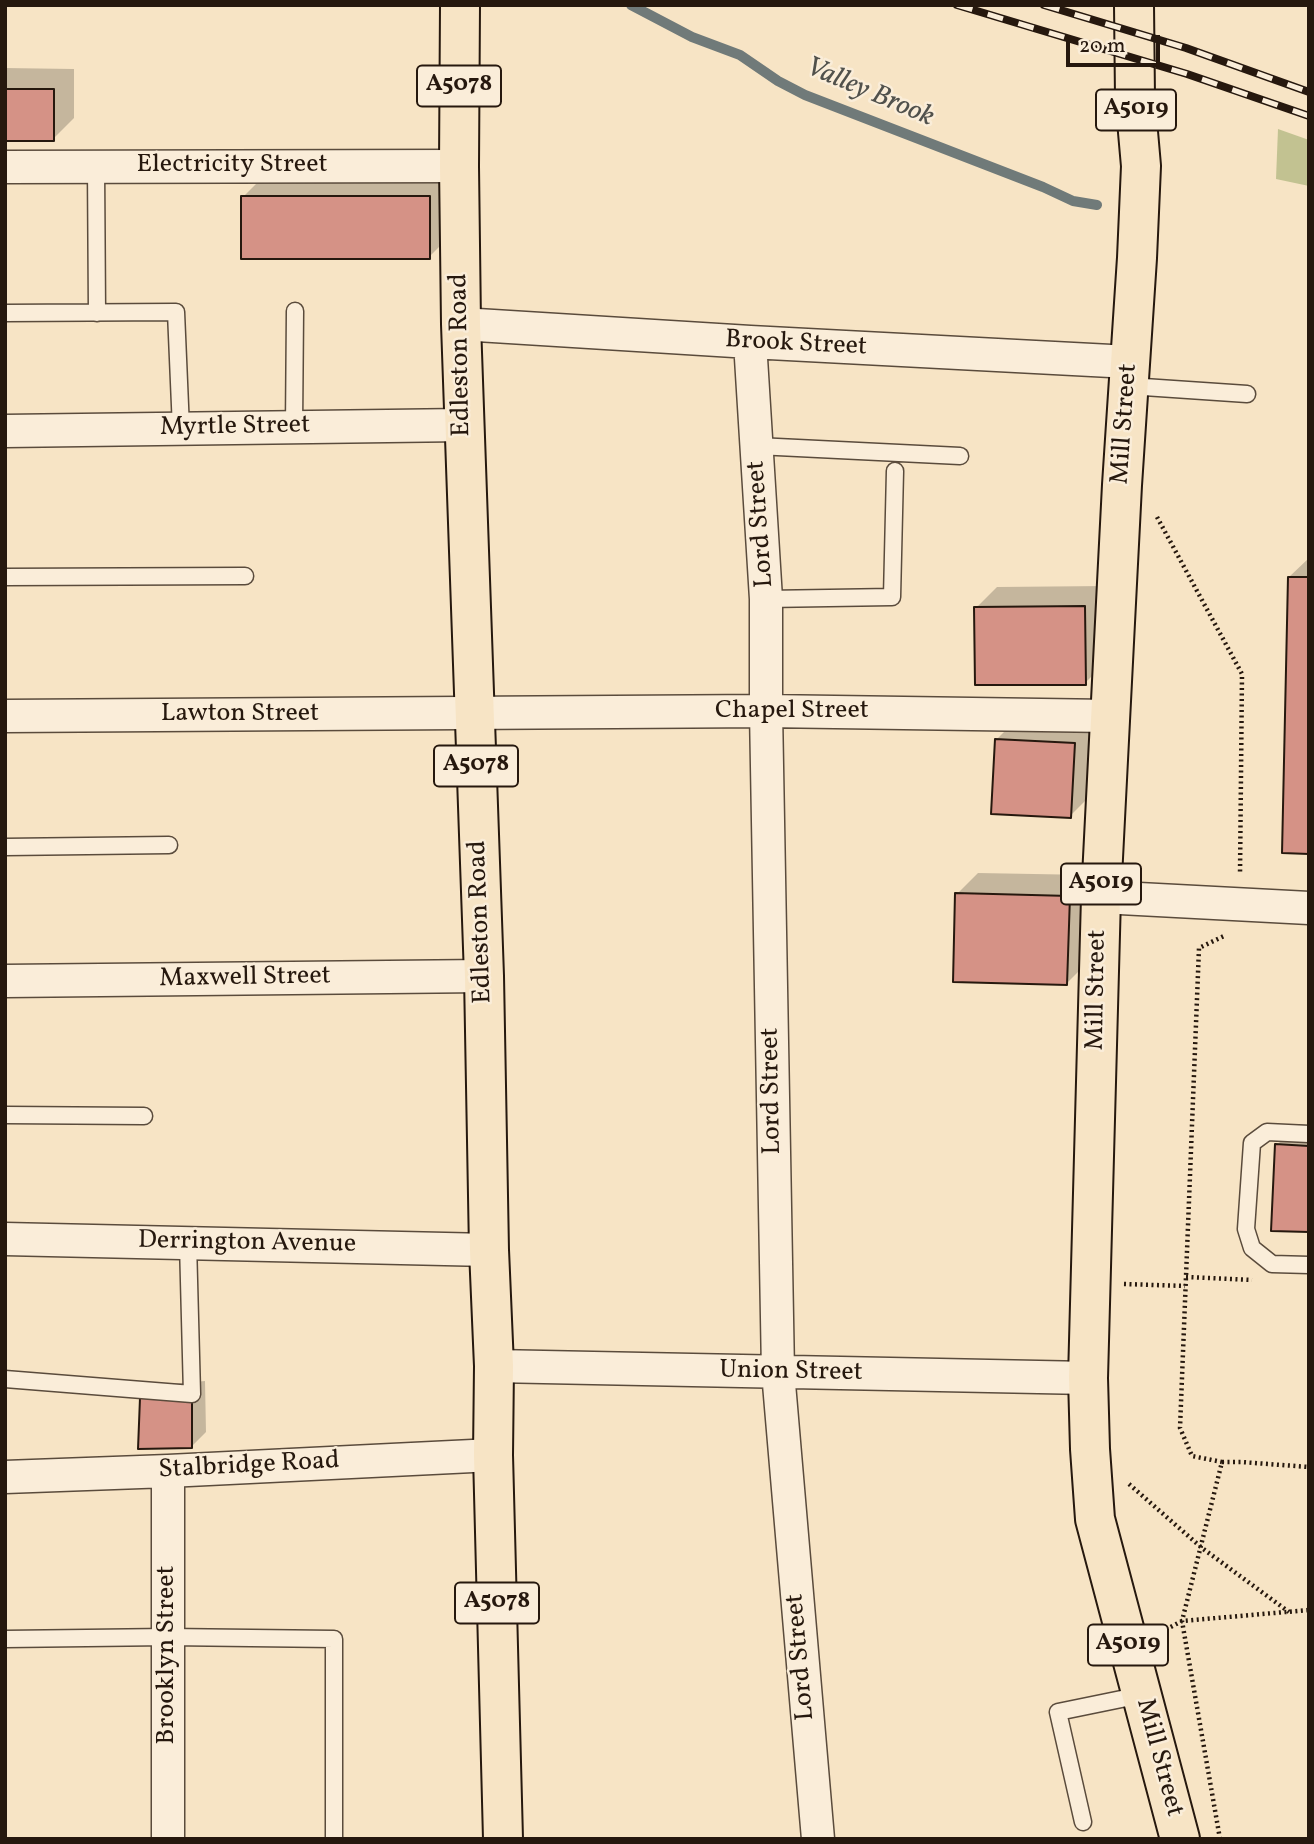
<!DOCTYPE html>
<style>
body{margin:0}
#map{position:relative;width:1314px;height:1844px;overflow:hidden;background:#f7e4c5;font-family:Vollkorn,serif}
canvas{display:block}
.frame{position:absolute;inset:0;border:7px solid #26180e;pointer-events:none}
.scale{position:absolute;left:1066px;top:35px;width:94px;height:32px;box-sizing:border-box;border:4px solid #26180e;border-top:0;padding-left:9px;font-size:21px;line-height:24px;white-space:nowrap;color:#26180e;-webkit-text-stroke:5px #faedd9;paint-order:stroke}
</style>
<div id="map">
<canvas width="1314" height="1844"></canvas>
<div class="frame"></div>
<div class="scale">20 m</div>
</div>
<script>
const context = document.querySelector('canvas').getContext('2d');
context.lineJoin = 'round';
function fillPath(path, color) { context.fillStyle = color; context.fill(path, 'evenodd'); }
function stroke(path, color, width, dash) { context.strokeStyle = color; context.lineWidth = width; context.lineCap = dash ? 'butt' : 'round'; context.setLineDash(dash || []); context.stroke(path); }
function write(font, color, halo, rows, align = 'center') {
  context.font = font + ' Vollkorn,serif'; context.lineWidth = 5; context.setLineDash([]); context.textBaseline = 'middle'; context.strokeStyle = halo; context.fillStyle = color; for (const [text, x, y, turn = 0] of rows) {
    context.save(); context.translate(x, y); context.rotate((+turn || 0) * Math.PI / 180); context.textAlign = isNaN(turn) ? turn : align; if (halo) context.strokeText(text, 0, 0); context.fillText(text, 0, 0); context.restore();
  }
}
fillPath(new Path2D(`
 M1278,129L1309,140V186L1276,179Z`), '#c2c291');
fillPath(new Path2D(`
 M5,68L74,69V118L53,139H5Z
 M264,176H450V236L429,257L243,197Z
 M1309,558V852L1289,577Z
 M1105,586L1106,662L1085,683L976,608L997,587Z
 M1017,719L1095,723L1091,795L1070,816L996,740Z
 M978,873L1090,875L1088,962L1067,983L957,894Z
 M1298,1124L1309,1125V1231L1277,1145Z
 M205,1381L206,1432L192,1446L156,1385Z`), '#0003');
stroke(new Path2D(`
 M631,5L692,37L740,55L778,81L805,95L1043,187L1073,201L1097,205`), '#707a79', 10);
const building = new Path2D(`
 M5,89H54V141H5Z
 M241,196H430V259H241Z
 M1288,577H1309V854L1282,853Z
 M1085,606L1086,685H975L974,607Z
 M995,739L1075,743L1071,818L991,814Z
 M955,893L1070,896L1067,985L953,982Z
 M1275,1144L1309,1146V1232L1271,1231Z
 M192,1394V1448L138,1449L140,1398Z`);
fillPath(building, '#d59286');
stroke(building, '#26180e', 2);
const service = new Path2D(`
 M96,167L97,313
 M5,313L176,312L181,429
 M1129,386L1247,394
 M294,427L295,311
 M757,446L960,456
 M5,577L245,576
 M766,599L892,597L895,471
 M5,847L169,845
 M5,1115L144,1116
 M1309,1134L1267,1132L1252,1143L1246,1229L1252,1248L1272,1264L1309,1265
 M5,1379L192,1394L188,1243
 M5,1639L168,1637L334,1639V1839
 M1083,1822L1058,1712L1141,1695`);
const minor = new Path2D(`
 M5,167L459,166
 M461,324L750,342L1130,362
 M750,342L766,599V711L778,1372L818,1839
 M5,431L464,425
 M5,716L766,711L1110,716
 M1101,897L1309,908
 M5,981L484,976
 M5,1239L489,1250
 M494,1366L1088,1378
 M5,1477L168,1471L493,1455
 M168,1839V1471`);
const primary = new Path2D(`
 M460,5L459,166L461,324L484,976L489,1250L494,1366L493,1455L503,1839
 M1134,5L1135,98L1141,166L1137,258L1122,485L1101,897L1088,1378L1090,1449L1095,1519L1180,1839`);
stroke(service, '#5a4b3c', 19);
stroke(minor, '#5a4b3c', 35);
stroke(primary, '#26180e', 42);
stroke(new Path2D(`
 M1157,517L1242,674L1240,875
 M1186,1277L1252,1280
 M1124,1284L1185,1286
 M1222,1462H1241L1309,1467
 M1129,1484L1202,1548L1289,1612
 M1161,1632L1182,1621L1309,1610
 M1220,1839L1182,1621L1222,1462L1192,1456L1180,1428L1199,948L1224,936`), '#26180e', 4.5, [2, 3.5]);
stroke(service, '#faedd9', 16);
stroke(minor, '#faedd9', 32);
stroke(primary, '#f7e4c5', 38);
const rail = new Path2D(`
 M957,5L1187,74L1309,116
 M1044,5L1186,48L1309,92`);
stroke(rail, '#26180e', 8);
stroke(rail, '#faedd9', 5, [16]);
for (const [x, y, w] of [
 [459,86,84],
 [1136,110,80],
 [476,766,84],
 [1101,884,80],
 [497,1603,84],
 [1128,1645,80]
]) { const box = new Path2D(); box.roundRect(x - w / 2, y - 20.5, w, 41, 5); context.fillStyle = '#faedd9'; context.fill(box); stroke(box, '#26180e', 2); }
write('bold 24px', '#26180e', null, [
 ["A5078",459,86],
 ["A5019",1136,110],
 ["A5078",476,766],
 ["A5019",1101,884],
 ["A5078",497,1603],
 ["A5019",1128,1645]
]);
write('26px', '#26180e', '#faedd9', [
 ["Electricity Street",232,166],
 ["Brook Street",796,345,3],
 ["Edleston Road",462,355,-91],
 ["Mill Street",1126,424,-86],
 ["Myrtle Street",235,428,-1],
 ["Lord Street",762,524,-94],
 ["Chapel Street",792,712],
 ["Lawton Street",240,715],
 ["Edleston Road",482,922,-92],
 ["Maxwell Street",245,979,-1],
 ["Mill Street",1098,990,-89],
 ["Lord Street",773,1091,-91],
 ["Derrington Avenue",247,1244,1],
 ["Union Street",791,1373,1],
 ["Stalbridge Road",249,1467,-3],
 ["Brooklyn Street",168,1655,-90],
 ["Lord Street",802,1657,-95],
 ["Mill Street",1158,1758,75]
]);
write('italic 28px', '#51514c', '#faedd9', [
 ["Valley Brook",869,94,23]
]);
</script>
